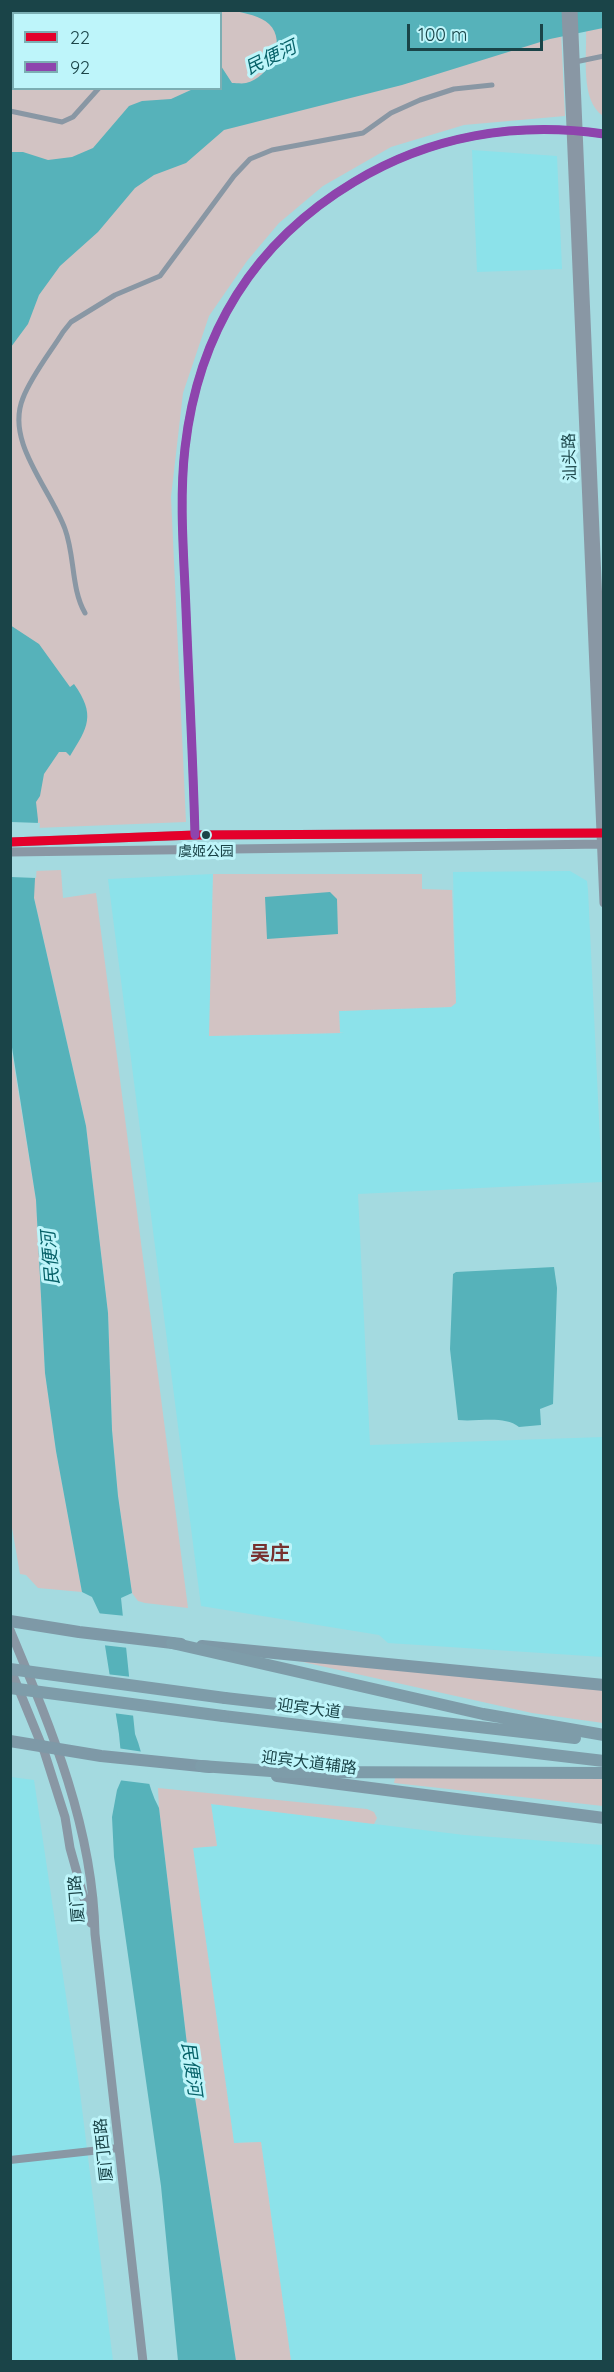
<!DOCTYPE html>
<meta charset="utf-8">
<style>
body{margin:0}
#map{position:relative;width:614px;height:2372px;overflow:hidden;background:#a4dae0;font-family:Quicksand,sans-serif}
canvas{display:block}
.frame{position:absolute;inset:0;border:12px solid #1a4448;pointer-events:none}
.legend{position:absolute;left:12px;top:12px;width:210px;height:78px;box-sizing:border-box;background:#bef5fa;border:2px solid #7caeb3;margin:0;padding:8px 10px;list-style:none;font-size:18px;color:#1a4448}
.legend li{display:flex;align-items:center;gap:12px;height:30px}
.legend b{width:30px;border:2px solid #7caeb3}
.scale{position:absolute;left:407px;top:24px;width:136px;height:27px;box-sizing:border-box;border:3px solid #1a4448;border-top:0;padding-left:8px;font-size:18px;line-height:21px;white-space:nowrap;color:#1a4448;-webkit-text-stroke:4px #bef5fa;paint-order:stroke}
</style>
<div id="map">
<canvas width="614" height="2372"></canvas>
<div class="frame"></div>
<ul class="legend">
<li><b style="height:8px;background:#e4002b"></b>22</li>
<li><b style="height:8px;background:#8e44ad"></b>92</li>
</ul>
<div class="scale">100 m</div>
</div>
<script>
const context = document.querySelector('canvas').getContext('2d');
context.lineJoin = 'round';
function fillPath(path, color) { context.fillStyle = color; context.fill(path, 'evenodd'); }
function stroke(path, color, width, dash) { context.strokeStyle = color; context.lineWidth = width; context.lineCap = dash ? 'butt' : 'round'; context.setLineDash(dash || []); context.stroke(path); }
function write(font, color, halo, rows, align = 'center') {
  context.font = font + ' Quicksand,"Noto Sans SC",sans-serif'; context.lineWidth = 6; context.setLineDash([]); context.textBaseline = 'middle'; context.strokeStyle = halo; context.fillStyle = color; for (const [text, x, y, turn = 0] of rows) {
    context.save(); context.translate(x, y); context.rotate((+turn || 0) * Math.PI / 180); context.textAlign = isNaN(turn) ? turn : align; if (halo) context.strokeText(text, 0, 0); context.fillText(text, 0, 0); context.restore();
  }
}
fillPath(new Path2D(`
 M472,150L557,156L562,269L477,272Z
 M570,871L587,881L588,890L602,1182L358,1194L370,1445L603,1437V1657L388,1643L379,1635L201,1606L108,879L213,874L210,1036L344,1033L340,1032L339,1011L451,1007L456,1003L453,872Z
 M11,1777L34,1780L79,2084L113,2361L11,2362Z
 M211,1804L464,1835L603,1845V2361H291L261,2142L234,2143L193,1848L217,1846Z`), '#8ce2ea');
fillPath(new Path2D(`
 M10,11H560L565,116L464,125L391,147L323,186L279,223L247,261L209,316L183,393L171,497L186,822L11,829ZM14,14H220V88H14Z
 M603,28V116C580,100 587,57 586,31Z
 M61,870L63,898L96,893L188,1608L145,1603L138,1601L132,1593L118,1496L112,1430L108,1313L86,1126L34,898V871Z
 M213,874H422V889L452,890L456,1003L451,1007L339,1011L340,1033L209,1036Z
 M10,1041L36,1200L45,1373L56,1451L82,1592L38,1588L26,1575L20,1574L11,1522Z
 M276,1656L603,1690V1723L532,1713Z
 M396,1774L603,1775V1806L394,1783Z
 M158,1788L367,1809L374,1812L377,1818L374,1824L211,1804L217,1846L193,1848L234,2143L261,2142L291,2361H236L188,2053L159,1808Z`), '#d2c3c3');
fillPath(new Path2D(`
 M234,11H603V28L550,39L402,85L224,130L186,163L154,175L135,188L98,232L60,266L39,295L28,324L11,347V152H23L48,160L72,157L93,148L129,106L142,101L171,99L193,89L220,88L221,66L232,83C236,83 242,84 246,83C269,78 288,42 269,24C261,16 245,13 234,11Z
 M10,625L39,644L70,687L74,684C96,715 88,727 70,756L66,752H59L44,774L40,796L36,802L38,820L34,898L86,1126L108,1313L112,1430L118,1496L132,1593L121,1598L135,1734C145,1759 146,1784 159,1808L188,2053L236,2361H178L161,2186L114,1857L112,1817L117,1790L123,1776L119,1734L100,1614L92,1597L82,1592L56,1451L45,1373L36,1200L11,1041Z
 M330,892L337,899L338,934L267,939L265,897Z
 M554,1267L557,1288L553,1404L540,1409L541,1425L519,1427C504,1415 479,1422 458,1420L450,1349L453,1274L456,1272Z`), '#56b2ba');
fillPath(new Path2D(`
 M11,822L40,823L36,878L11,877Z
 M96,1613L126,1616L129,1648L102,1645Z
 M106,1674L132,1677L136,1716L113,1713Z
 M117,1748L144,1752L150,1784L118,1780Z`), '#a4dae0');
stroke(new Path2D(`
 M55,10L71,14
 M575,62L604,56
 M10,111L62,122L73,117L99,88
 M85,613C71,589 75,556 65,529C50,488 5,442 23,398C32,375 50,353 63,332L71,322L115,295L160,276L234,176L250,159L272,150L363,133L391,113L420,100L454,89L492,85`), '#8997a4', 5);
stroke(new Path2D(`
 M195,835C193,760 189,685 186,610C184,557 179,501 185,448C198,333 254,242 354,182C430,136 516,121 604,134
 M10,2160L119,2148`), '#8997a4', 8);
stroke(new Path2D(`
 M566,10L604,903
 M573,10L604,746
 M10,842L195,835L604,833
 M10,852L604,844
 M10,1630C51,1728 93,1827 95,1934L143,2362
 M10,1668L44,1751L65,1817L70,1848L91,1923`), '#8997a4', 9);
stroke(new Path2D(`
 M10,1621L79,1632L181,1644
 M202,1646L604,1685
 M10,1741L101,1756L210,1767
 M277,1776L604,1818`), '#7e99a7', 12);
stroke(new Path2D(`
 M172,1643L483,1714L604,1735
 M225,1698L575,1738
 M223,1716L604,1761
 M201,1766L285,1772L604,1773`), '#7e9ca9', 12);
stroke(new Path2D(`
 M10,1669L225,1698
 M10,1688L223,1716`), '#7e9ca9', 12);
stroke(new Path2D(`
 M10,842L195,835L604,833`), '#e4002b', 9);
stroke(new Path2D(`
 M195,835C193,760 189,685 186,610C184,557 179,501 185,448C198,333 254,242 354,182C430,136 516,121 604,134`), '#8e44ad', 9);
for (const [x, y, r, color] of [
 [206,835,5,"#1a4448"]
]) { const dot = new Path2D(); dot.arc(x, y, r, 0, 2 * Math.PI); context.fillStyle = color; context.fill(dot); stroke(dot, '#bef5fa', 2); }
write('14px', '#1a4448', '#bef5fa', [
 ["虞姬公园",206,852]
]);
write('16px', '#1a4448', '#bef5fa', [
 ["汕头路",570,457,-92],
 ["迎宾大道",309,1709,7],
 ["迎宾大道辅路",309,1763,7],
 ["厦门路",77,1899,-95],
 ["厦门西路",104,2150,-96]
]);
write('italic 18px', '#076269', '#bef5fa', [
 ["民便河",271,58,-26],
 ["民便河",51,1258,-95],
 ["民便河",191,2069,82]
]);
write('bold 20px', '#77302f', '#bef5fa', [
 ["吴庄",270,1554]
]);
</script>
